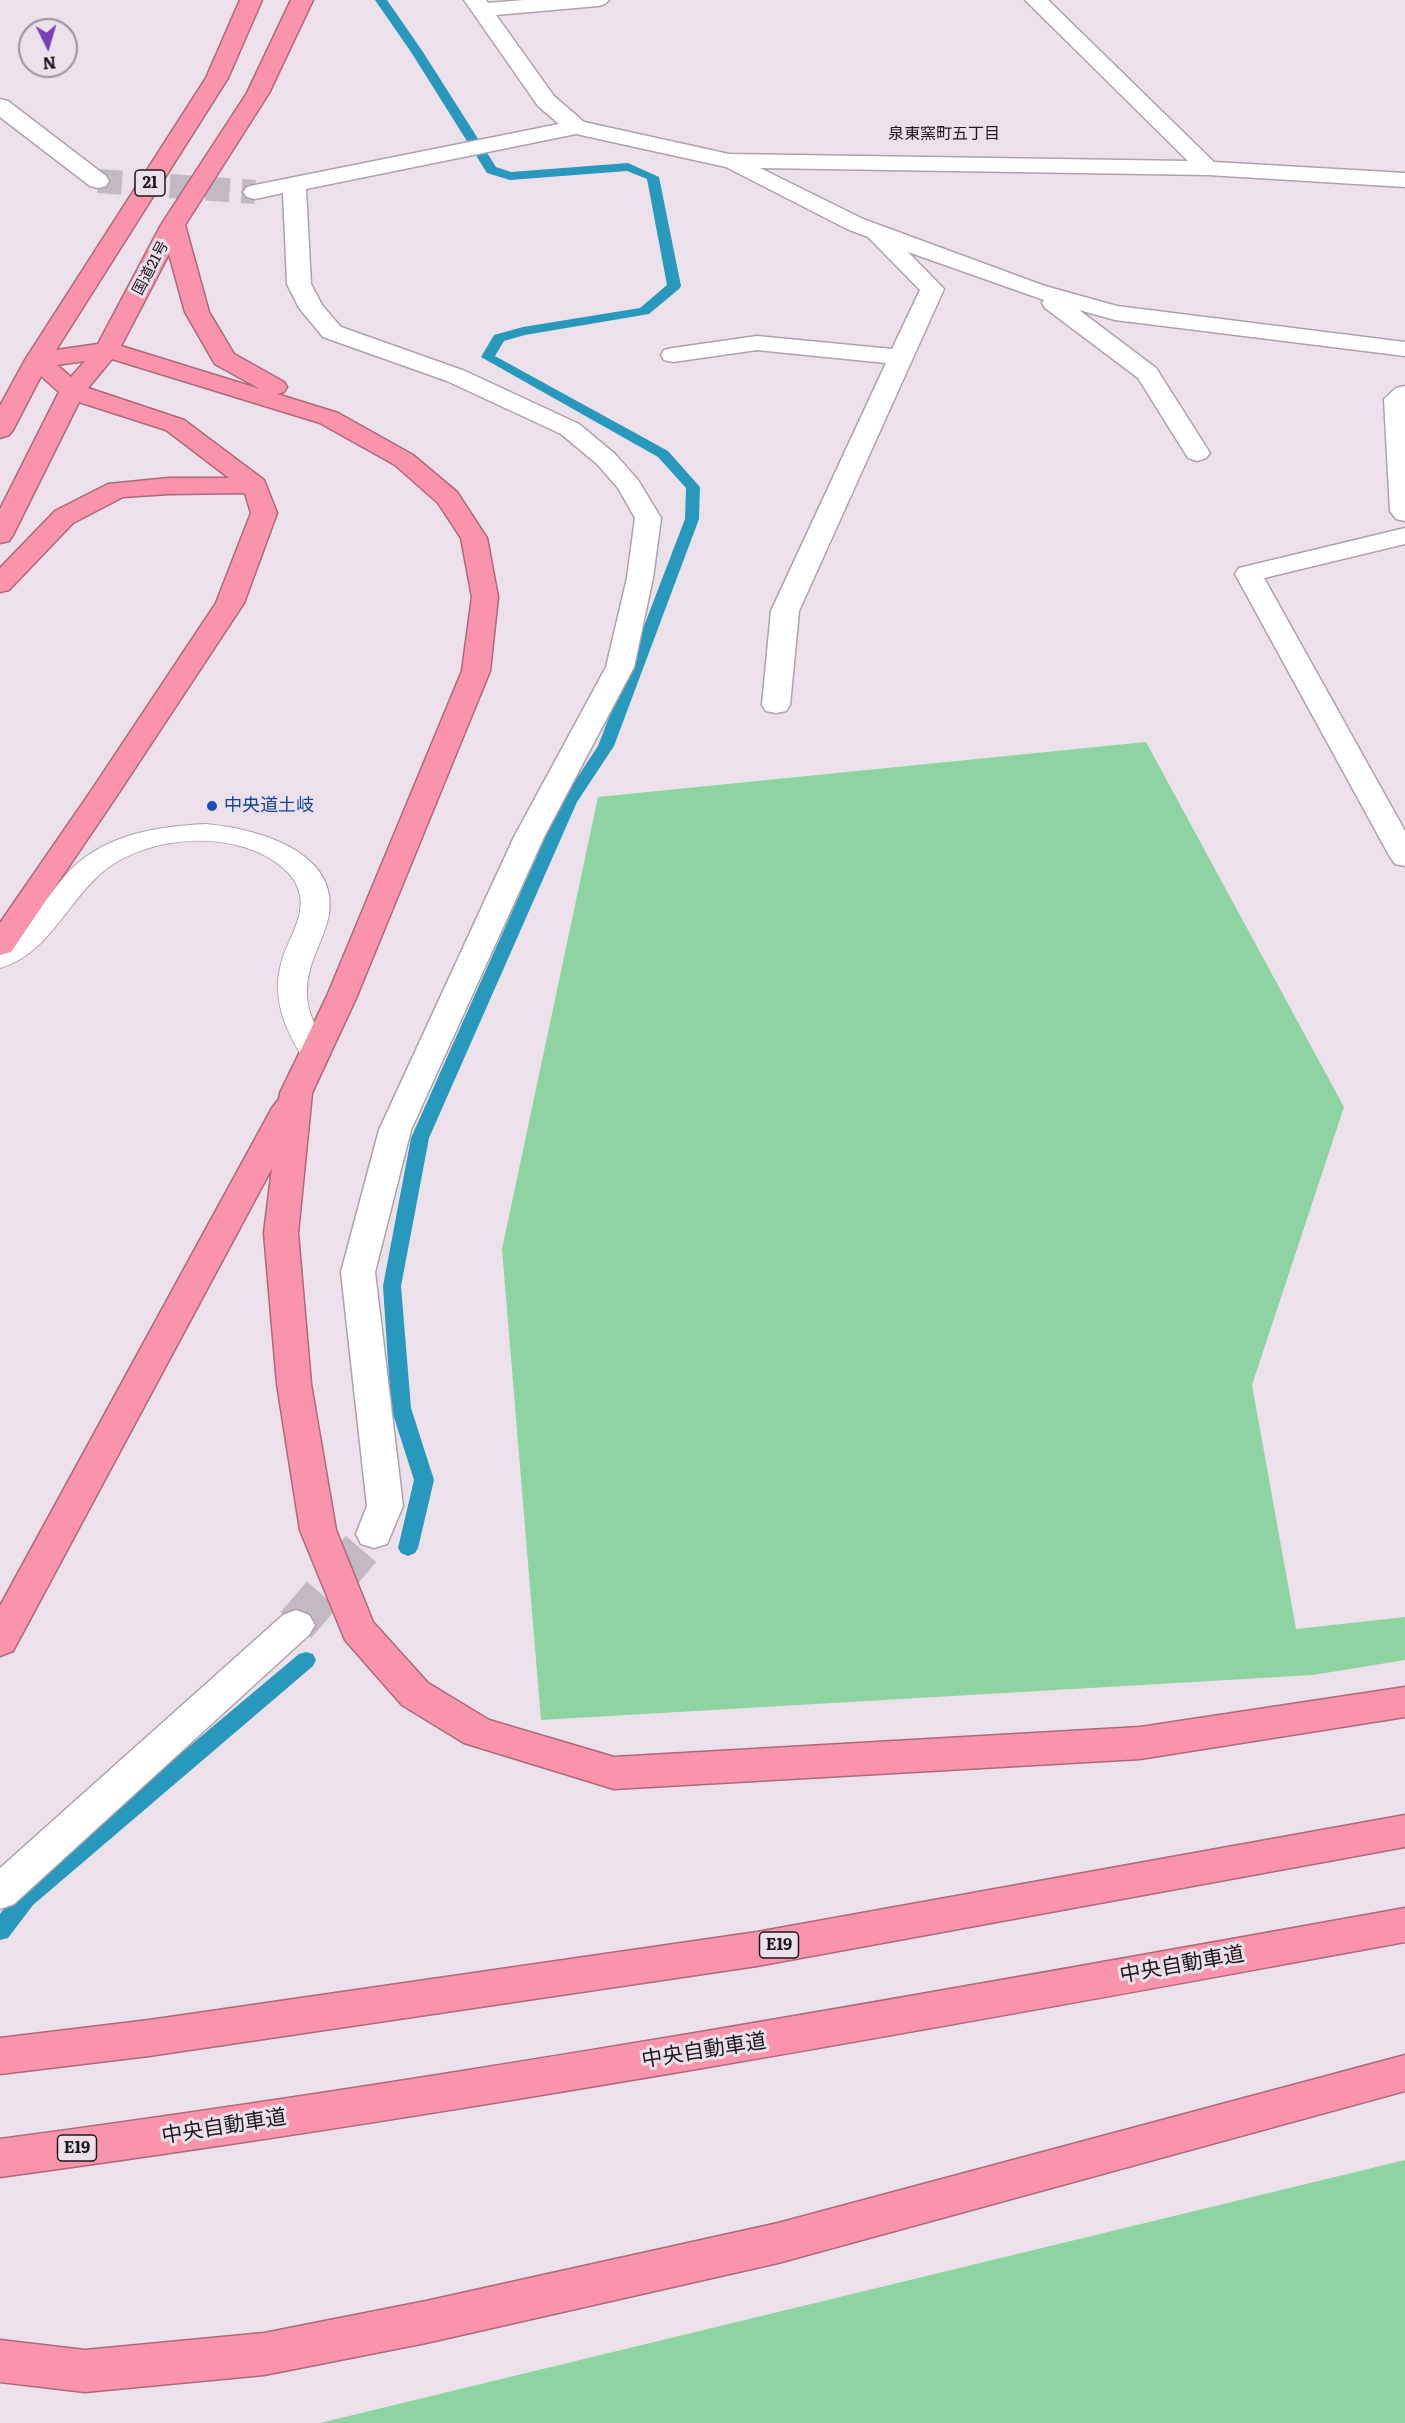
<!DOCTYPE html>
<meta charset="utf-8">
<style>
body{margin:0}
#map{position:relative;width:1405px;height:2423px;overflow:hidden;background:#ece1eb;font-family:Literata,serif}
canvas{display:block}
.north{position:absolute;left:18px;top:18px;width:60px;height:60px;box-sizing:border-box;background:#ece1eb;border:2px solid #999198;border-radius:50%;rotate:175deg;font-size:16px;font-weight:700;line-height:24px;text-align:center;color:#1c181c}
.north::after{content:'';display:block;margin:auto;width:21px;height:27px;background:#7840b7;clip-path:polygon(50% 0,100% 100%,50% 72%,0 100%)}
</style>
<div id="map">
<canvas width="1405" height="2423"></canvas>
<div class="north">N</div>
</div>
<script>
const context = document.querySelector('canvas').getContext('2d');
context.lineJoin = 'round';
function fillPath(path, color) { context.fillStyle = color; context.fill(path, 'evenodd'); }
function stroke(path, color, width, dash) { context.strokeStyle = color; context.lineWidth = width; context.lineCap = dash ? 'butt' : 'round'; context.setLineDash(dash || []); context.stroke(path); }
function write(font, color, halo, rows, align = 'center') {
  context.font = font + ' Literata,"Noto Sans JP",serif'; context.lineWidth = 6; context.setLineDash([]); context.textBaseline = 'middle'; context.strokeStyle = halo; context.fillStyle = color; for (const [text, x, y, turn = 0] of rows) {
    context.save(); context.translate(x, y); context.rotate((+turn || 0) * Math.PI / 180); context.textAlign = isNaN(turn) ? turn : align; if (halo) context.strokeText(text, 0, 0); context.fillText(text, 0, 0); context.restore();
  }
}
fillPath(new Path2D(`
 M1146,742L1344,1107L1252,1385L1296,1629L1405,1617V1660L1313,1675L541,1720L502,1249L598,797Z
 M1405,2160V2423H320Z`), '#8dd4a2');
fillPath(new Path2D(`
 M375,0H387L423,52L496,167L511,172L628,163L659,177L681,286L679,289L649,314L525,335L504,341L495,356L668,451L700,487L699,519L614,746L577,802L429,1138L401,1286L411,1408L434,1480L418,1548L415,1553L408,1556L401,1553L398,1548L414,1480L391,1408L383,1286L411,1138L561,802L598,746L685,519L686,488L658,457L481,357L494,335L523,327L640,308L667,285L647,179L627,171L510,180L487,173L411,52Z
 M306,1652L313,1654L316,1660L313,1666L33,1905L8,1938L0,1940V1914L17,1891L299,1654Z`), '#2899bc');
stroke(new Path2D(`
 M98,181L255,192`), '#c2b9c2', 24, [24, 12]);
stroke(new Path2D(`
 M296,1625L374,1534`), '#c2b9c2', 40, [40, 20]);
const lane = new Path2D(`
 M206,824C253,828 339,850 329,914C323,945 305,963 307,998C309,1019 321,1035 330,1053L326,1060L315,1063L304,1060C284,1027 270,996 283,957C291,934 307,913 298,888C290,867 261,851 240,846C192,833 127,844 92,882C63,912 43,956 0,968V945C27,928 43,903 63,878C98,836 154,826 206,824Z`);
const street = new Path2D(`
 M464,0H486L488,3L524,0H609L605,4L598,6L496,15L554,96L584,122L729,154L1188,161L1025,0H1048L1214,162L1405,173V187L1208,175L760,168L863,219L1045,286L1117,306L1405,342V356L1115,320L1079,310L1156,368L1210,453L1206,458L1197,461L1188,458L1138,378L1045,308L1042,303L1044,300L908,252L944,289L799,611L790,705L786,711L776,713L766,711L762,705L771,611L886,363L757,350L673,362L664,360L661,355L664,350L673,348L757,336L892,349L920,290L868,237L847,229L726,167L576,134L306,189L311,284L322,305L341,327L465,371L579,424L615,454L638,480L661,518L653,578L634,667L544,837L411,1130L375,1272L403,1506L387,1544L374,1548L361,1544L356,1534L367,1506L341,1272L379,1130L514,837L606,667L627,578L635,518L618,488L597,464L561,434L447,381L323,337L299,308L287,284L283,193L255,199L247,197L243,192L247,187L255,185L559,124L538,106Z
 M0,99L8,101L106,176L109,181L106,186L98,188L90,186L0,117Z
 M1405,386V521L1396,519L1390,511L1384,399L1396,388Z
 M1405,528V544L1264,578L1405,831V866L1395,864L1390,857L1235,574L1239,568Z
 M296,1610L309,1615L315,1625L309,1635L14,1904L0,1909V1868L283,1615Z`);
const highway = new Path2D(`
 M240,0H262L228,78L56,350L98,344L161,225L247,93L291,0H313L269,93L185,225L209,312L234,354L284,382L287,387L284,392L277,394L338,413L413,455L457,492L487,538L498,597L490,671L357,996L312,1093L298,1233L311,1384L336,1530L373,1622L428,1683L489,1720L614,1757L1140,1727L1405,1687V1717L1140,1759L614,1789L464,1743L402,1705L345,1640L300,1530L277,1384L264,1233L272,1168L13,1651L0,1656V1606L272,1108L279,1099L280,1093L327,996L462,671L472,597L461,538L438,503L395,465L320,423L112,359L88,388L184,420L264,480L277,513L244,603L116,797L11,952L0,955V923L91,791L216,603L251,513L245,493L169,494L123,497L73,523L9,590L0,592V568L55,511L108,484L169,478H229L166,430L79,402L13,535L9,541L0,543V509L59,392L41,376L13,430L9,435L0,438V406L25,360L206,78ZM169,254L185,312L212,359L215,364L260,389L121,346ZM85,361L71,377L57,365Z
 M1405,1815V1847L757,1966L149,2056L0,2074V2038L149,2020L757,1932Z
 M1405,1908V1942C938,2028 471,2113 0,2177V2139C471,2076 938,1992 1405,1908Z
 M1405,2055V2091L778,2263L426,2343L264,2375L85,2392L0,2382V2340L85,2350L264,2333L426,2301L778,2223Z`);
stroke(lane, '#ada2ac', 2);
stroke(street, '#ada2ac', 3);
stroke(highway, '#ac697a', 3);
fillPath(lane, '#fff');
fillPath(street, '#fff');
fillPath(highway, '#fa94ac');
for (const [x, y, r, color] of [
 [212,806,6,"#1a4fb4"]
]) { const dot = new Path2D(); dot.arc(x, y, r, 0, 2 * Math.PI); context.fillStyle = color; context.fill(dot); stroke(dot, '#ece1eb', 2); }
write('15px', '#1c181c', '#ece1eb', [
 ["国道21号",151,268,-62]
]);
write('16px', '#1c181c', '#ece1eb', [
 ["泉東窯町五丁目",944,134]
]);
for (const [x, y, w] of [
 [150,183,30],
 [779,1945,39],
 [77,2148,39]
]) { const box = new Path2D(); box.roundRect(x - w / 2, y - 13, w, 26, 4.5); context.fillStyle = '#ece1eb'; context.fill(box); stroke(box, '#1c181c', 1.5); }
write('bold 16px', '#1c181c', null, [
 ["21",150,183],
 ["E19",779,1945],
 ["E19",77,2148]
]);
write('18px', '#164399', '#ece1eb', [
 ["中央道土岐",224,806]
], 'left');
write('21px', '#1c181c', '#ece1eb', [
 ["中央自動車道",1182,1965,-10],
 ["中央自動車道",704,2051,-9],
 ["中央自動車道",224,2127,-9]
]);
</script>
